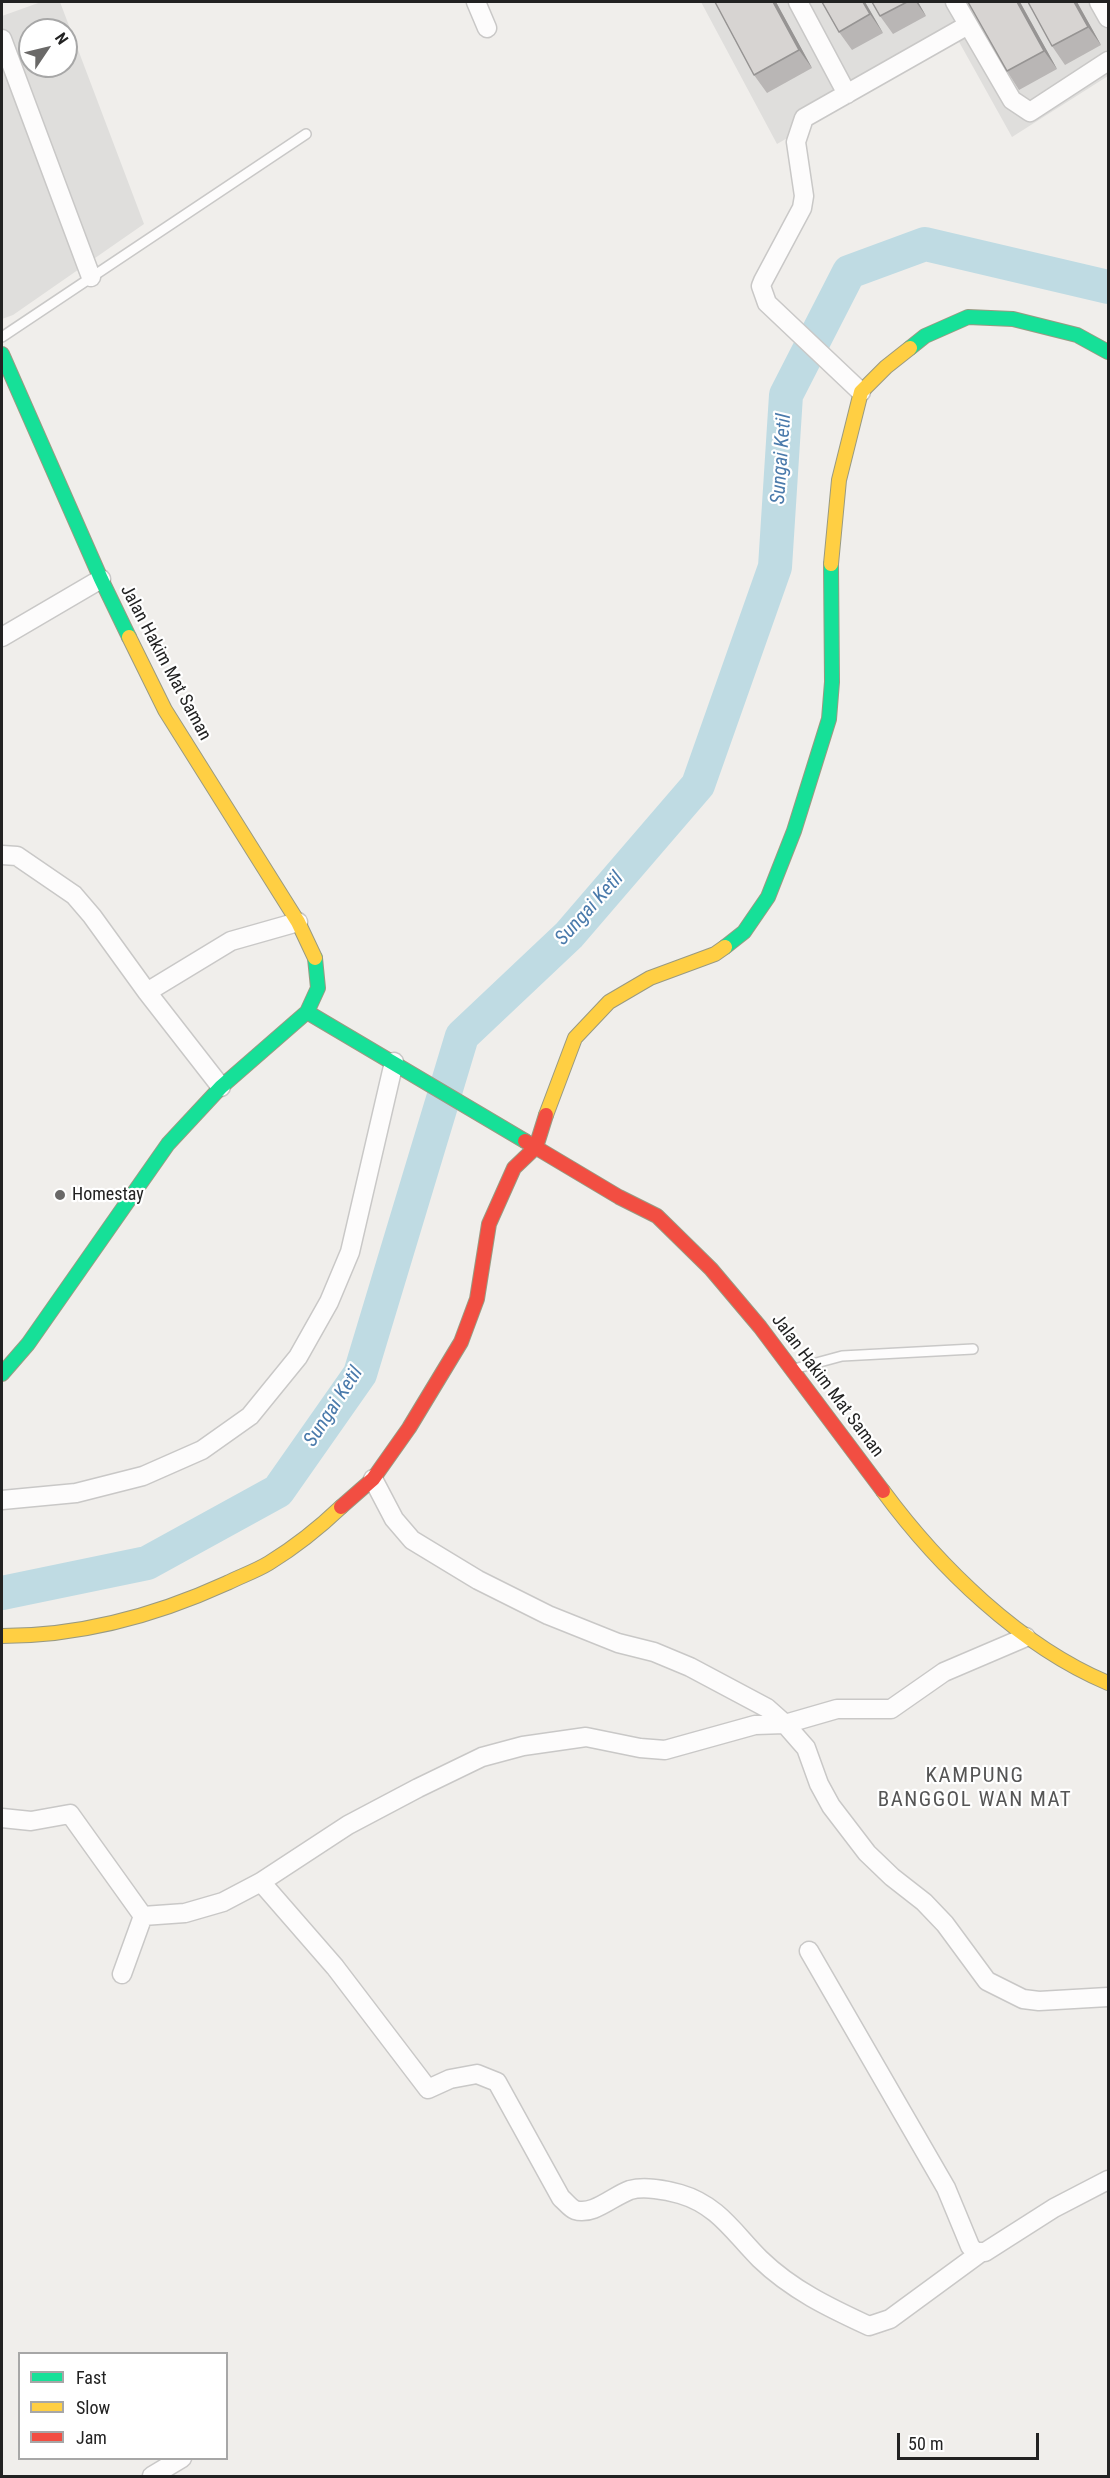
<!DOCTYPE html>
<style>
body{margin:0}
#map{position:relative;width:1110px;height:2478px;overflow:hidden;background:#f0eeeb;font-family:"Roboto Condensed",sans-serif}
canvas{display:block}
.frame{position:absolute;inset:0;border:3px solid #222;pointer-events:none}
.legend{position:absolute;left:18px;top:2352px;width:210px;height:108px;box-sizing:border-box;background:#fff;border:2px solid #a7a7a7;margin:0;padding:8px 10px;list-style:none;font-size:18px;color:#222}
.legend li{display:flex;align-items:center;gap:12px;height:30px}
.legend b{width:30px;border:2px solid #a7a7a7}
.north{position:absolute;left:18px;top:18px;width:60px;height:60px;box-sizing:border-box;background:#fff;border:2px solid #a7a7a7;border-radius:50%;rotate:55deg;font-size:16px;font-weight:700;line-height:24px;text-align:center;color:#222}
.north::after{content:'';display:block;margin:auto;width:21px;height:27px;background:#6a6968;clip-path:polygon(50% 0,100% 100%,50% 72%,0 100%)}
.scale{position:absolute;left:897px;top:2433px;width:142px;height:27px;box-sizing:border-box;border:3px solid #222;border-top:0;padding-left:8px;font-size:18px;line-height:21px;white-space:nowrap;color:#222;-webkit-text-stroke:4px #fff;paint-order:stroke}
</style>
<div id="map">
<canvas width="1110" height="2478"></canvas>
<div class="frame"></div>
<ul class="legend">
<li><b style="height:8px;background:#16e098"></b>Fast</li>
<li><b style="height:8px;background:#ffcf43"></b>Slow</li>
<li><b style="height:8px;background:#f24e42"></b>Jam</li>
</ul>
<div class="north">N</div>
<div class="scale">50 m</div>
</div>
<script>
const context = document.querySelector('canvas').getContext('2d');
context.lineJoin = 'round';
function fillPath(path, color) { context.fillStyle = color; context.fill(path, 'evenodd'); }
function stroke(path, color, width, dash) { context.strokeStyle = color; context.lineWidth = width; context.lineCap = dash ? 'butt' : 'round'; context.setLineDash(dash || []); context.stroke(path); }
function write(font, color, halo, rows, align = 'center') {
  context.font = font + ' "Roboto Condensed",sans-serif'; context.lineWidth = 4.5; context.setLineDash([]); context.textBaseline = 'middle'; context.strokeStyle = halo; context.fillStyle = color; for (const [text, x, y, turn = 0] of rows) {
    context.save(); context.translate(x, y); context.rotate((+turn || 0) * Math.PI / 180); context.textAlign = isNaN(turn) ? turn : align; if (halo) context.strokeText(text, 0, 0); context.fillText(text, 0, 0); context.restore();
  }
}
fillPath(new Path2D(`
 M41,2H60L144,224L13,315L2,319V16ZM30,30H66V66H30Z
 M701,2H1108V76L1012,137L958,40L777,144Z`), '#dfdedc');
stroke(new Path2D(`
 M2,1593L147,1563L278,1491L360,1374L462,1036L569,935L698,785L775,567L786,395L849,272L925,244L1108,287`), '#bfdbe3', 34);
const lane = new Path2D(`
 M2,337L306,134
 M794,1369L842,1356L973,1349`);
const street = new Path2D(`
 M476,2L487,28
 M798,2L847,94
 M955,2L1012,100L1030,112L1108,61
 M1099,2L1108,18
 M2,39L91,277
 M861,392L767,303L761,286L763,281L802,208L804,196L796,142L804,118L968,25
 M2,637L101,579
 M2,855L17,856L74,895L92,916L147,992L221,1087
 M147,992L231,941L298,922
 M373,1479L394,1519L412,1540L478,1580L548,1615L618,1643L654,1652L690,1667L767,1708L785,1724L806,1748L819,1784L831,1806L867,1853L892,1877L924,1902L945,1924L987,1981L1023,1999L1039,2001L1108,1997
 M2,1500L76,1493L143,1476L202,1450L250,1416L298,1357L329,1302L350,1252L394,1062
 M2,1818L31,1821L70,1814L143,1916
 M261,1882L335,1967L428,2089L450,2079L477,2074L497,2082L561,2198C565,2201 570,2208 575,2210C593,2216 613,2196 630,2190C644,2186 666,2190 680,2194C718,2205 734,2233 760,2259C792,2290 830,2308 869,2326L890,2319L980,2253
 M809,1951L946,2188L970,2246L975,2252H985L1054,2208L1108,2180
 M122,1974L143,1916L185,1913L223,1902L261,1882L348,1825L418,1788L482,1757L523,1746L586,1737L640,1748L665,1750L755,1725L785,1724L837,1709H891L944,1672L1026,1637
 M152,2476L182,2458`);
const fast = new Path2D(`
 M910,348L925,336L968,317L1013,319L1077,335L1108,352
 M2,354L101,579L129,637
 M725,947L744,932L768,897L794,831L829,719L832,682L831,564
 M307,1012L525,1141
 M2,1374L28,1344L168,1144L221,1087L307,1012L318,988L315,958`);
const slow = new Path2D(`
 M831,564L839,480L861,392L886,367L910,348
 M129,637L165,710L298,922L315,958
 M546,1115L575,1038L609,1002L650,978L715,954L725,947
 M883,1491C939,1567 1020,1646 1108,1683
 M2,1636C80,1636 157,1615 227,1583C241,1576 256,1571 269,1563C295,1547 319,1528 341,1507`);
const jam = new Path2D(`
 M525,1141L619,1197L657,1216L711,1269L760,1327L883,1491
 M341,1507L373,1479L409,1428L461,1342L477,1299L489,1224L514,1168L536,1147L546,1115`);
stroke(lane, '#c9c8c7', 12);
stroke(street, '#c9c8c7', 21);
stroke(fast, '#999a82', 16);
stroke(slow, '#999a82', 16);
stroke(jam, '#999a82', 16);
stroke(lane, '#fdfcfc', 9);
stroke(street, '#fdfcfc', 18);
stroke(fast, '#16e098', 14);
stroke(slow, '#ffcf43', 14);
stroke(jam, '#f24e42', 14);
fillPath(new Path2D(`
 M715,2H776L812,68L767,93L754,75Z
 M822,2H865L883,33L852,50L839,32Z
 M872,2H918L926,16L893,34L880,16Z
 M968,2H1020L1057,69L1019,90L1007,71Z
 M1028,2H1077L1101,45L1065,65L1052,46Z`), '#b9b6b5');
fillPath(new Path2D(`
 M773,2H776L812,68L799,50Z
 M863,2H865L883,33L870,14Z
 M916,2H918L926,16Z
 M1017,2H1020L1057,69L1044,51Z
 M1074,2H1077L1101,45L1088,27Z`), '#969493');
const building = new Path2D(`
 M715,2H773L799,50L754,75Z
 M822,2H863L870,14L839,32Z
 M872,2H907L880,16Z
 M968,2H1017L1044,51L1007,71Z
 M1028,2H1074L1088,27L1052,46Z`);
fillPath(building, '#d7d4d2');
stroke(building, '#969493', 1.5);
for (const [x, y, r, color] of [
 [60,1195,6,"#6a6968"]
]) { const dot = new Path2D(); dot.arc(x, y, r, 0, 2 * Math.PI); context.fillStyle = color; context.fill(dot); stroke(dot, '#fff', 2); }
write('18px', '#222', '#fff', [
 ["Jalan Hakim Mat Saman",165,663,62],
 ["Jalan Hakim Mat Saman",827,1386,53]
]);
write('18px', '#222', '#fff', [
 ["Homestay",72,1195]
], 'left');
write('italic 20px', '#4a7aab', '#fff', [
 ["Sungai Ketil",782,459,-86],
 ["Sungai Ketil",590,909,-48],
 ["Sungai Ketil",334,1407,-57]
]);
context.letterSpacing = '1.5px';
write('21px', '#555', '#fff', [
 ["KAMPUNG",975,1777],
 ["BANGGOL WAN MAT",975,1801]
]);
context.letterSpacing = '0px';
</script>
